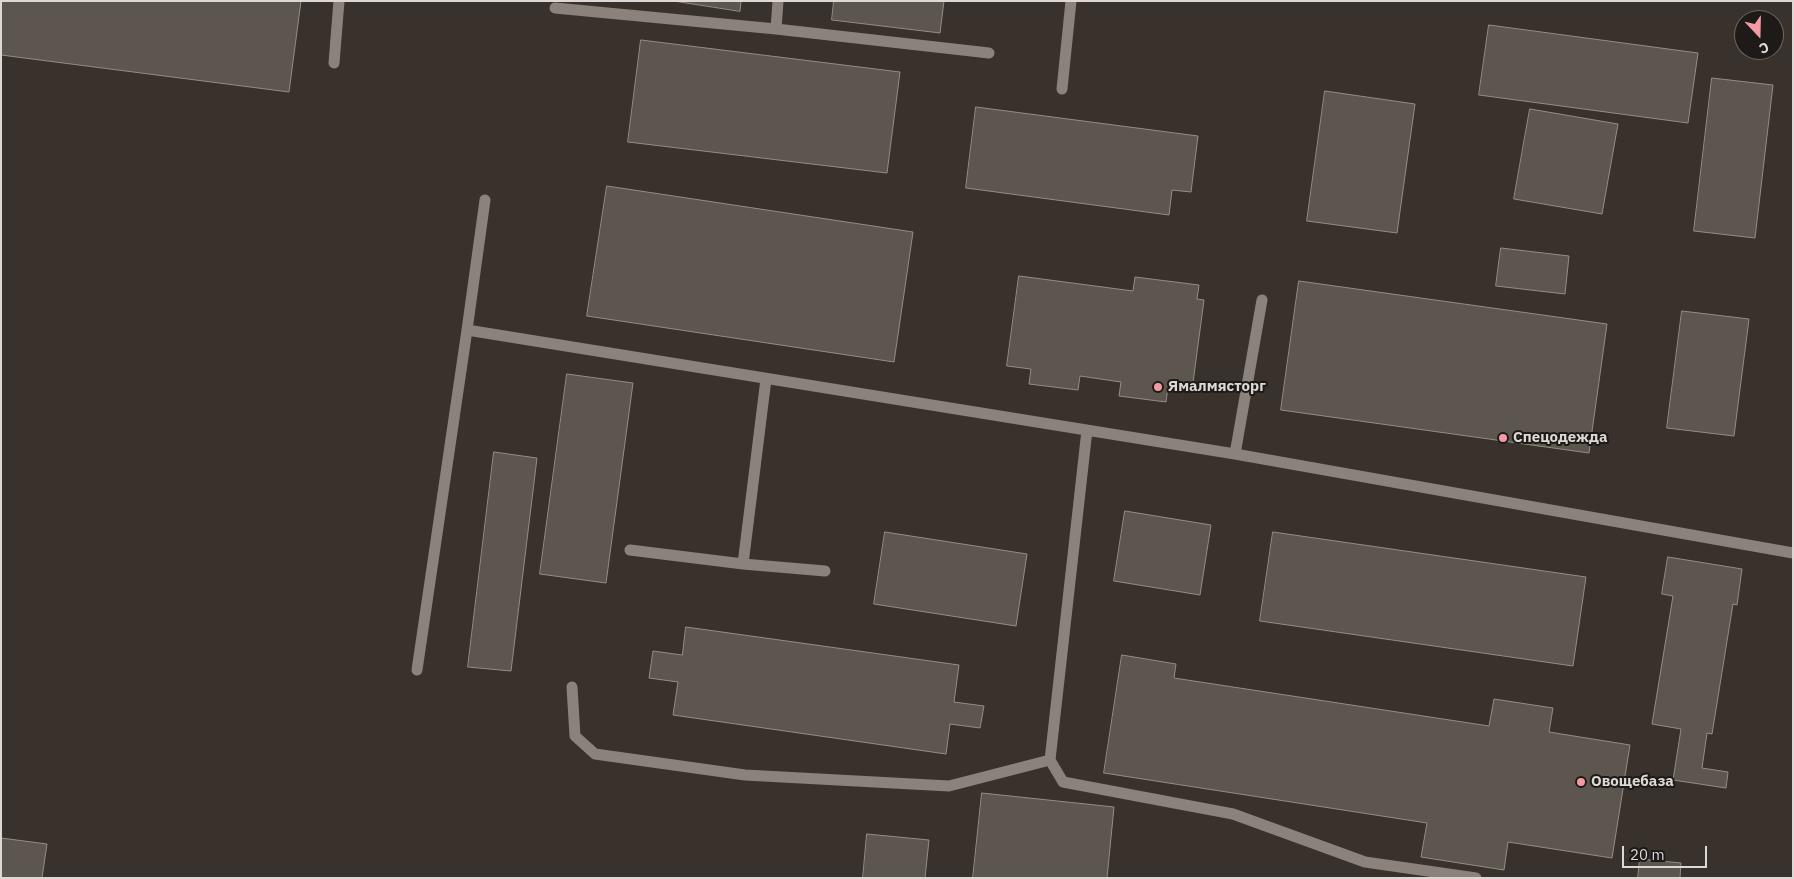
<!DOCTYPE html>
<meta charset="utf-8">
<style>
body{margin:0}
#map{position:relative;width:1794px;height:879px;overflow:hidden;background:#38312c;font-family:"IBM Plex Sans",sans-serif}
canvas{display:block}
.frame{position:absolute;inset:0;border:2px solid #ddd8d4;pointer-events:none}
.north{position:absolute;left:1734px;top:10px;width:50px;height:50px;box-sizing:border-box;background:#1d1a17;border:1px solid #6a6663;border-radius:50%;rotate:159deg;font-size:14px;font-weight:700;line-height:20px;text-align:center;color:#ddd8d4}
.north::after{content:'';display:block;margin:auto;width:18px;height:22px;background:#f49aa4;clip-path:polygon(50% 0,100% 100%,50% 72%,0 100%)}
.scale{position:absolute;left:1622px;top:846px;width:85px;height:22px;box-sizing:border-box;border:2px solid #ddd8d4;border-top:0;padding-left:6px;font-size:15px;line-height:18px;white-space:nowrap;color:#ddd8d4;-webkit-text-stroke:4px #1d1a17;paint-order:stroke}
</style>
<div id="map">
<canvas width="1794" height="879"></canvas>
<div class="frame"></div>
<div class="north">С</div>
<div class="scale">20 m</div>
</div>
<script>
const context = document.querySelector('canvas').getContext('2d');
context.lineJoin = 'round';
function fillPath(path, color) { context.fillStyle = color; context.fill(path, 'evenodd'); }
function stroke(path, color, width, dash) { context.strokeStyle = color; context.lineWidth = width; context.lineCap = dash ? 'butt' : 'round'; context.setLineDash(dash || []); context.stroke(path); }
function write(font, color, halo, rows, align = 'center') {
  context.font = font + ' "IBM Plex Sans",sans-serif'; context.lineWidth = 4; context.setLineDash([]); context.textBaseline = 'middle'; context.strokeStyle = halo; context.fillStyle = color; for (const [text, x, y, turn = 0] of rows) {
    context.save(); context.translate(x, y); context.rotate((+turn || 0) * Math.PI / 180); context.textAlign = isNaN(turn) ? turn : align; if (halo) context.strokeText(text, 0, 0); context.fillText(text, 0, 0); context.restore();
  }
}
const building = new Path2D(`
 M1,1H301L289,92L1,55Z
 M674,1H741L740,11Z
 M834,1H944L940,33L832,20Z
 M1489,25L1698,53L1688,123L1479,95Z
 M641,40L900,72L887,173L628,142Z
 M1712,78L1773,85L1755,238L1694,231Z
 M1325,91L1415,104L1397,233L1307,221Z
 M976,107L1198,136L1191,192L1172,190L1169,215L966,188Z
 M1530,109L1618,124L1602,214L1514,199Z
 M607,186L913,232L894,362L587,316Z
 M1501,248L1569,256L1565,294L1496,286Z
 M1019,276L1133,291L1135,277L1199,285L1197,299L1204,300L1192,390L1168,387L1166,402L1119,396L1121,382L1080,376L1078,390L1029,384L1031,369L1007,366Z
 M1299,281L1607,324L1589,453L1281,410Z
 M1682,311L1749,319L1734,436L1667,428Z
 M567,374L633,383L606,583L540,574Z
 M494,452L537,458L511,671L468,667Z
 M1125,511L1211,525L1200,595L1114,581Z
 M885,532L1027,554L1016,626L874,604Z
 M1273,532L1586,577L1573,666L1260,621Z
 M1668,557L1742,569L1737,605L1733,604L1712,734L1707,733L1702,768L1728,772L1726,788L1673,780L1681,729L1652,724L1673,596L1662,594Z
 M686,627L959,665L954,702L984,706L980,728L950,724L946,754L673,715L678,682L649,678L653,651L682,655Z
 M1122,655L1176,664L1174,678L1489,726L1494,699L1553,708L1549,732L1630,745L1612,858L1508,842L1504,870L1421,857L1427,823L1104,773Z
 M982,793L1114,807L1107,878H973Z
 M867,834L929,840L925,878H863Z
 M1,838L47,844L42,878H1Z
 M1640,859L1681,863L1680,878H1638Z`);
fillPath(building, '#5c564f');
stroke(building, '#958d85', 1);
stroke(new Path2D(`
 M555,8L776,29L778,1
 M776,29L989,53
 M334,63L339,1
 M1062,89L1071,1
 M467,330L485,200
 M1235,454L1262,300
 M630,550L743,564L766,379
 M743,564L825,571
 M417,670L467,330L1235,454L1793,553
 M572,687L575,736L595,754L745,775L949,786L1050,760L1087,430
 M1050,760L1063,782L1233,814L1365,862L1476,878`), '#8b827c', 11);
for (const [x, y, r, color] of [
 [1158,387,5,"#f49aa4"],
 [1503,438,5,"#f49aa4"],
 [1581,782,5,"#f49aa4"]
]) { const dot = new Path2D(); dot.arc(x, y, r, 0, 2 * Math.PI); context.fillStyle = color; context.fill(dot); stroke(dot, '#1d1a17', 2); }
write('bold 15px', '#ddd8d4', '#1d1a17', [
 ["Ямалмясторг",1168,387],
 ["Спецодежда",1513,438],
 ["Овощебаза",1591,782]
], 'left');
</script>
